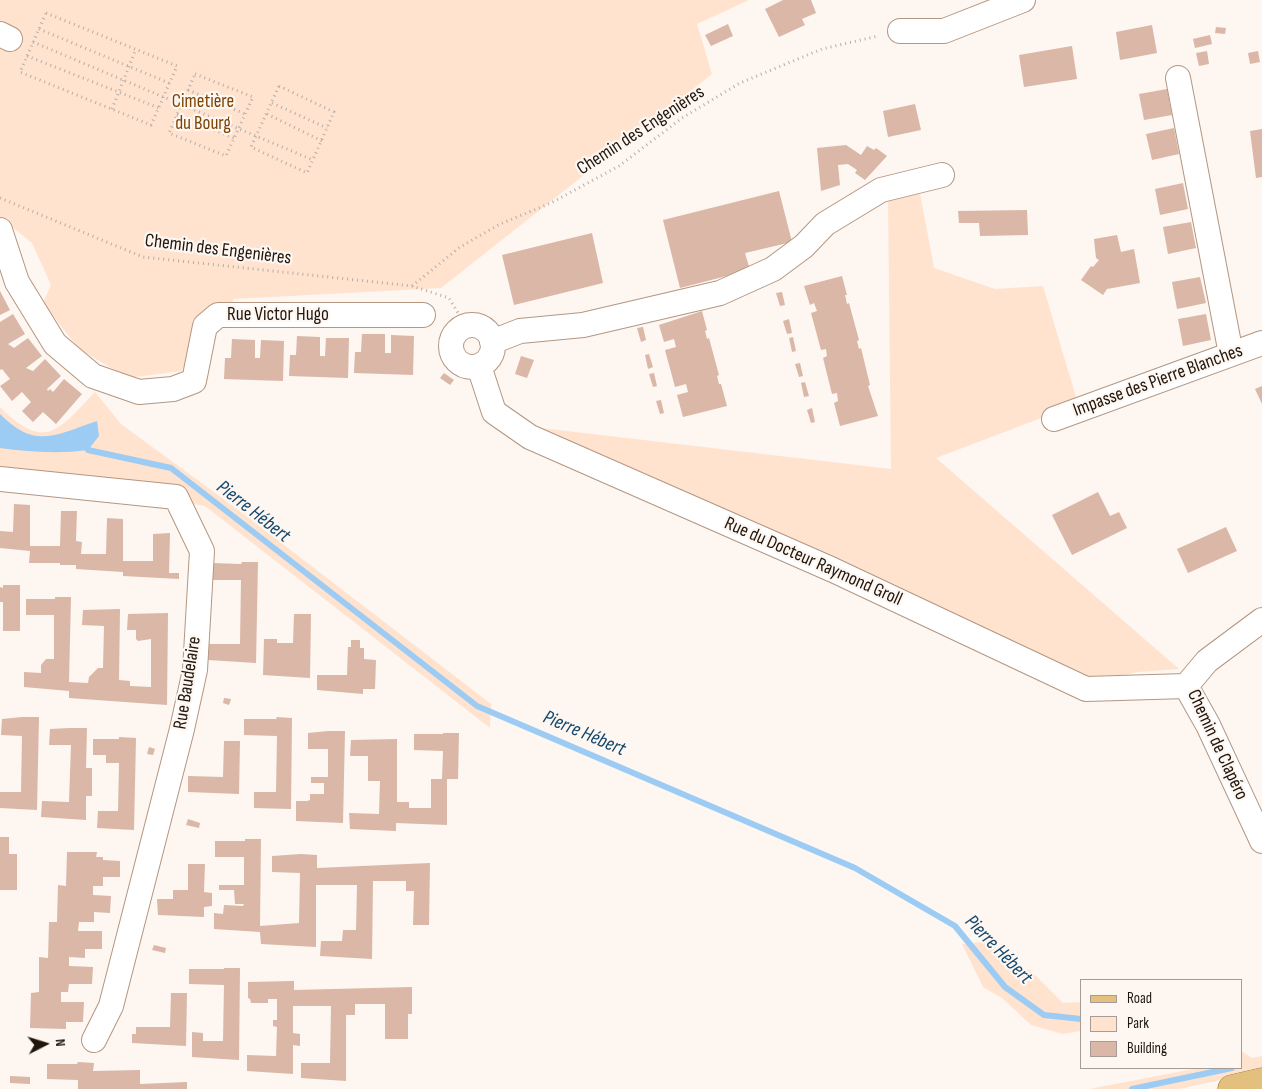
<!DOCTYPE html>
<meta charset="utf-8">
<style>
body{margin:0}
#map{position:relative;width:1262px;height:1089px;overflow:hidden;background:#fdf6f1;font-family:"Sofia Sans Condensed",sans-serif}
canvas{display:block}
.legend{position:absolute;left:1080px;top:979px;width:162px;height:90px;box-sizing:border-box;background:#fdf6f1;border:1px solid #a59c96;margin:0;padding:6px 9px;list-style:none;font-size:15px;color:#20160d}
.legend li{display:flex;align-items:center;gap:10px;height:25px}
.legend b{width:25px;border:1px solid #a59c96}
.north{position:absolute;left:20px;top:1019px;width:50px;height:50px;-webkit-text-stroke:4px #fdf6f1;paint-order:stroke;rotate:85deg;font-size:14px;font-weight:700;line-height:20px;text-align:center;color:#20160d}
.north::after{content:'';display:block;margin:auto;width:18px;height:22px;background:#20160d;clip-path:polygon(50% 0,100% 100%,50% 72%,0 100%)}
</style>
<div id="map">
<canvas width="1262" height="1089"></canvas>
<ul class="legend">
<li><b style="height:6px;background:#e3c07d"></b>Road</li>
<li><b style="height:14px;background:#ffe3cf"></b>Park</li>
<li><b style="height:14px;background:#dab7a7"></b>Building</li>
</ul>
<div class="north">N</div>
</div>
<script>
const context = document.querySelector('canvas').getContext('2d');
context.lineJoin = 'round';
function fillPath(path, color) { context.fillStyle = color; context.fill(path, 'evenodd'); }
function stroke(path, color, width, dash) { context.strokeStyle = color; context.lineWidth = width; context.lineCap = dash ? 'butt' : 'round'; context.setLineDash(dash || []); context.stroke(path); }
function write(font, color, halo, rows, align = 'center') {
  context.font = font + ' "Sofia Sans Condensed",sans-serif'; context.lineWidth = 4.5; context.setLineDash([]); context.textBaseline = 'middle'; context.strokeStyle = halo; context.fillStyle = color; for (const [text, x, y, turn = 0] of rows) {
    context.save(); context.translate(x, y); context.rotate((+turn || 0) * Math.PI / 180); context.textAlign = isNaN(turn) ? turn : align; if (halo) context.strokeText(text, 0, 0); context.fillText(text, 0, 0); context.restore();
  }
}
fillPath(new Path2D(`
 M0,0H749L697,24L712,74L441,288L234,299L181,371L128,378L79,349L43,303L51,285L32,243L0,217Z
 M919,188L934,268L995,289L1043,286L1078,404L936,458L1179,669L1137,672L1095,683L541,428L891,469L888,197Z
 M95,392L121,424L245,515L491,704L490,728L205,506L0,471V407C45,452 58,431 95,392Z
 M993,941L1010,967L1030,970L1063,1003L1081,1002V1031L1063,1034L1031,1025L1002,998L983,987L962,944Z
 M1241,1051L1252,1058L1262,1056V1071L1179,1089H1089L1199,1068H1241Z`), '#ffe3cf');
fillPath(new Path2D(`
 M0,414C36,450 55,435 97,421L99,436L88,450C58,454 29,452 0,448Z`), '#9ccbf3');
stroke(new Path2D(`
 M88,450L171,468L477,706L855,868L955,926L1005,987L1044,1015L1081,1019
 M1132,1089L1232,1068`), '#9ccbf3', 6);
fillPath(new Path2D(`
 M783,0H811L816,13L802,19L805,25L779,37L765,9Z
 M728,24L733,36L711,46L705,35Z
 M1152,25L1157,53L1120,60L1116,32Z
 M1216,27L1226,28L1225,34L1215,33Z
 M1210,35L1212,44L1195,48L1193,39Z
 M1072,46L1077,79L1024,87L1019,55Z
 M1207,51L1209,64L1199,66L1196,53Z
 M1258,51L1260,62L1250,64L1248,53Z
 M1167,89L1172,115L1144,120L1139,94Z
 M915,104L921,130L888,137L883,111Z
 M1174,128L1179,154L1152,160L1146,134Z
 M1262,129V177L1256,178L1250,131Z
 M846,145L861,155L867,146L874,150L876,148L887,156L865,180L855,173L857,170L848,164L838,165L840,185L821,191L817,148Z
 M1183,183L1188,209L1160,215L1155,189Z
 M779,191L792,242L745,253L750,270L680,288L663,220Z
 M1027,210L1028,235L980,236L979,223H959L958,211Z
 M1191,222L1196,248L1168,254L1163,227Z
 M592,233L603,283L514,305L502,255Z
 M1117,235L1121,252L1134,249L1140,283L1107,289L1103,295L1081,280L1091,266L1093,267L1099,260L1096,258L1094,239Z
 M842,276L847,295H845L847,304L849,303L859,340L857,341L859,349L861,348L870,385L868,386L878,416L840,426L834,403L838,401L837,393L832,394L823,358L827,356L826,349L821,350L811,313L817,311L814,303L810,305L804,286Z
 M1200,277L1206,303L1177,309L1172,282Z
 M0,291L10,310L0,315Z
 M782,292L785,305L780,306L776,293Z
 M702,311L707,330L705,331L707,339L709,338L719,375L717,376L719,384H721L727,406L683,417L677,395L688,392L686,384L675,387L665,350L676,347L674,339L664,342L659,325Z
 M13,314L25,334L8,344L14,348L28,338L42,356L26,368L33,371L45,359L61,376L47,389L48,391L50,389L53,392L64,379L82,394L56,424L43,412L33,422L22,411L31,402L22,392L12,401L0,386L10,379L2,369L0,370V322Z
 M1206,314L1211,340L1183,346L1178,319Z
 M789,319L792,333L787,334L783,321Z
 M643,327L646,340L641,342L637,328Z
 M362,334H385V353H391V335L414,336L413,375L354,373L355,352H361Z
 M297,336L320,337V356H325L326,338H349L348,378L289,376L290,355H296Z
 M793,337L796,351L792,352L789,338Z
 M232,339L255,340V358H260L261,340L284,341L283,381L224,379L225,358H231Z
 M649,354L653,367L648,369L645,355Z
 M521,356L534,360L527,378L515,374Z
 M800,363L803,376L799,377L795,364Z
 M444,373L454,380L450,385L440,378Z
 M654,373L657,386L653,387L649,374Z
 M805,382L809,396L804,397L801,383Z
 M1262,386V404L1255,389Z
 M661,400L664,413L660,414L656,401Z
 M812,408L815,422L811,423L807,410Z
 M1098,492L1110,516L1119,512L1127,528L1072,555L1052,515Z
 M14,504L30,505V546H60L61,511H77L76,541L82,542L81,554H106L107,518L123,519V561H153V534L170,533L169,573H179V579L123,576V572L76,569V565H60V563H29L30,551L0,548V531L13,532Z
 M1226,527L1237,551L1188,573L1177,549Z
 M242,562H258L256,663L208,660L209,644H240L241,580H212V563L241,564Z
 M3,585H20V631H3V602H0V587L3,588Z
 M55,597H71L69,682L88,683L89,677L98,668H103L104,626L82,625L83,610L120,609L119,680L130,681V686L151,687V639L138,641L136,639V630H127L128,614L168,613L167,705L69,698V691L24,687V672L41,673V665L46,659H54V615H26V599H55Z
 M294,614H311L310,678L263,675L264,639H277V643H293Z
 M351,640H360V648H364V659L376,660L375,689H363V694L317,690V675H347L348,647H351Z
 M224,698L231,699L229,705L223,703Z
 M22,717H39L37,810L0,808V792H21L22,736L1,735L2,719Z
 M276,717L292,718L291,809L254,808V792H276L277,736L244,735V719H277Z
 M70,728H87L86,768H92V796H86V820L41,817L42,801L69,802L71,745H49L50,729Z
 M328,731H345L343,823L296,821V801H307L310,800V794H324V783H311V777H328V749H308V733Z
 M443,733H459L458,779H447V825L396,823V831L350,829L349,813L379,814L380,781H368V756H350L351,740L397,739V802H409V808H431V779H442L443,751L414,750V734H443Z
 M119,737L136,738L134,830L97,828L98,811H118L119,763H106V755H93V739H119Z
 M224,741H240L239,794L188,792V776L223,777Z
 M149,747L155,749L153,755L147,754Z
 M188,819L200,823L199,828L186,825Z
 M0,837H9V854H17V890H0Z
 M245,839H261L260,926L299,923L300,873L272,872V856L301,854L317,855V868L430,863L429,925H413L414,891H406V881H373L372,959L320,956L321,941H342L343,930H356L357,885H316V947L261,944L260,932L214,929V913L223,914L224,905L243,906L244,904H235L234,890H219V885H244V857H215V841H245Z
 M67,852H97L96,857H103V860L120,861V877H103V886H93V895L111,896L110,913L94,912V922H79L78,931H102V949H85V958L69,957V966L93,967L92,984H69L68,992H61V1002H84L83,1022H66V1029L30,1028L31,993L39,992V957L48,958L49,922H57L58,885L66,886Z
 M188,864H205L204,892L212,893V906L204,907V917L158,915L157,899H173V890H188Z
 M154,945L166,948L165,953L152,950Z
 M224,968H240L239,1060L192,1057V1032L203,1033V1041H223L224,985L189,984V969H224Z
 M294,981V990L412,987V1014H408V1039H385V1004H355V1015H346V1081L301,1078V1063H330L331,1006H293V1033L300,1034V1046L293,1045V1074L247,1071V1055L276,1056L277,1027L273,1026V1020H277V999H268V1003H251L250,999L248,998V982Z
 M171,993H187L186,1046L132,1043V1034H136V1027H170Z
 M78,1062L94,1063L93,1071L140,1070V1084L187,1082V1089H78V1080L47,1079V1064H77Z
 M10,1076L30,1077V1084L10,1083Z`), '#dab7a7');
const minor = new Path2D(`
 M900,31H944L1023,0
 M0,34L10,39
 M1178,78L1231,354
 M0,230L17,282L55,344L93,376L139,392L173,389L194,381L205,326L218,315H423
 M451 346a21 21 0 1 1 42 0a21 21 0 1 1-42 0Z
 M492,342L520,331L583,325L720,293L773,269L804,246L825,224L881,190L942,175
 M479,366L494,412L530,437L833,570L1086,689L1186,686
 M1054,419L1262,343
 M0,479L176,497L202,551L195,670L182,729L111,1006L94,1040
 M1262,620L1207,661L1186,686L1208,725L1262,841`);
const major = new Path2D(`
 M1232,1089L1262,1082`);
stroke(minor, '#b49681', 26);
stroke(major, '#92691d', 29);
stroke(new Path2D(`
 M46,13L177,66L151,125L20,72Z
 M39,29L169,83
 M33,42L313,160
 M27,56L159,108
 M195,74L253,97L226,156L169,133Z
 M279,86L334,112L307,173L251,147Z
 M188,90L245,114
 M272,103L327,128
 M112,109L136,49
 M267,114L322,141
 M177,115L234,138
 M0,198L143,257L412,286L449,298L466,326
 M412,286L460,247L500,224L551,203L619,166L682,118L740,83L822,49L878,36`), '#b6aea8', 3, [1, 4]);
stroke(minor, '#fff', 24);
stroke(major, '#e3c07d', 28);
write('19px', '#7e4303', '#fdf6f1', [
 ["Cimetière",203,102],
 ["du Bourg",203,124]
]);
write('19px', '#20160d', '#fdf6f1', [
 ["Chemin des Engenières",641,131,-33],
 ["Chemin des Engenières",218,250,7],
 ["Rue Victor Hugo",278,315],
 ["Impasse des Pierre Blanches",1158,381,-20],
 ["Rue du Docteur Raymond Groll",813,562,24],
 ["Rue Baudelaire",188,683,-81],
 ["Chemin de Clapéro",1217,745,65]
]);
write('italic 20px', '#13486e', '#fdf6f1', [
 ["Pierre Hébert",253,512,38],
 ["Pierre Hébert",584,734,23],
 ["Pierre Hébert",998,950,46]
]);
</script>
